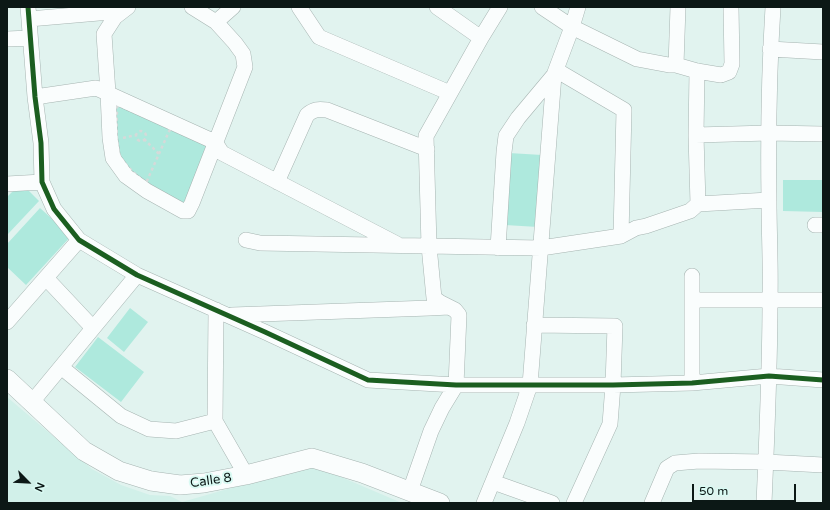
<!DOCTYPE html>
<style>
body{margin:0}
#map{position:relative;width:830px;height:510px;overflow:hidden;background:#e1f3ef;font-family:"Varela Round",sans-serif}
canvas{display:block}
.frame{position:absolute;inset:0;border:8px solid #0c1816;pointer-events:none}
.north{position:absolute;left:8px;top:462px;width:40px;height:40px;-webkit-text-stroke:3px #dafaf3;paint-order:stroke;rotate:114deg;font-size:11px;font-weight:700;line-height:16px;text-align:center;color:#0c1816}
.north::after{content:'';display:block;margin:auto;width:14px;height:18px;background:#0c1816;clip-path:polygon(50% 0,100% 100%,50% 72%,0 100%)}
.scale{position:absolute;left:692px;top:484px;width:104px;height:18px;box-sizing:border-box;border:2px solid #0c1816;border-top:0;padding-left:5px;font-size:12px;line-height:14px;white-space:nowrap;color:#0c1816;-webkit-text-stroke:3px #dafaf3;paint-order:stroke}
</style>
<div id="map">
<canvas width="830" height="510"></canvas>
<div class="frame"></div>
<div class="north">N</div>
<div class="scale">50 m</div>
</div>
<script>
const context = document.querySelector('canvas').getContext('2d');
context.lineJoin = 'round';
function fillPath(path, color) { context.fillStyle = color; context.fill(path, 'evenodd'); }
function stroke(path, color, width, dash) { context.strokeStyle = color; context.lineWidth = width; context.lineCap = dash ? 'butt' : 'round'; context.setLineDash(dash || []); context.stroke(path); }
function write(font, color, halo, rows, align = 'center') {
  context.font = font + ' "Varela Round",sans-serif'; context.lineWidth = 4; context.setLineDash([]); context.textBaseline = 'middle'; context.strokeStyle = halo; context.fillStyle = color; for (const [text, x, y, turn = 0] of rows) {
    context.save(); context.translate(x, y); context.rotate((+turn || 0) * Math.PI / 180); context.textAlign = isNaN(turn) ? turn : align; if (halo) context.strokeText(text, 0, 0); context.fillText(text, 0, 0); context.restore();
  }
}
fillPath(new Path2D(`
 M7,397L92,469L121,485L150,495L170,496L182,502L280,474L308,467L327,471L402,503H7Z`), '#d1f0e9');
fillPath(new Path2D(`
 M118,102L211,144L187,203L182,205L134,177L115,151V107Z
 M509,153L542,155L538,227L505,225Z
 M783,180H823V212L783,211Z
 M21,183L39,201L8,234L7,197Z
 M40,208L71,236L26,285L7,267V244Z
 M130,308L148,322L124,352L107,338Z
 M98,337L144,372L121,402L75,367Z`), '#aee9dd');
const minor = new Path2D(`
 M28,7L35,97L41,143L42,182L54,209L79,240L137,275L265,332L368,380L456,385H613L692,383L769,376L823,380
 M128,7L115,17L104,34L108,93L110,138L113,158L126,176L147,191L183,211H188L192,203L245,67L243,54L235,43L216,22L192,7
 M299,7L319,37L450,93
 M437,7L481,38
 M542,7L572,27L637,59L669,65H676L697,71L721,75L729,72L732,64L731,7
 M29,19L122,11
 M216,22L233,7
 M7,39L30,38
 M770,49L823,52
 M676,65L678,7
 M556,70L624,110L621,236
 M697,71L696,135L698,204
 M35,97L96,88L215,142L222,153L397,244
 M696,135L769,133L823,134
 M277,182L307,115C314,109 318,109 327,110L427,149
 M7,184L42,182
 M815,225H823
 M246,240L260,243L541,248L621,236L636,228L646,226L690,211L698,204L769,200
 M498,248L504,152L506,136L518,118L554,75
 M46,278L93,328
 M692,300H823
 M232,315L430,308L449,307
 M7,322L79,240
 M534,325L615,326L613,385L610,424L574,503
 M61,367L121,416L149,429L176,431L215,421L246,475
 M692,383V276
 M32,402L137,275
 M215,421L216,310
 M493,482L552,503
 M410,491L431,431L442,408L456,385L459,315L455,310L441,303L434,298L429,246L426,136L481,38L500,7
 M484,503L517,423L530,385L554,75L572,27L578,7
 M652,503L667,468L675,463L699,461L766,462L823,465
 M764,503C767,435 770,368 770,300C771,267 769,234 769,201C768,136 769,71 773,7`);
const tertiary = new Path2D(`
 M7,379L84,451L119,471L151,481L180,485L204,483L246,475L312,458L362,473L440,503`);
stroke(minor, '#a6b4b1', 16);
stroke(tertiary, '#a6b4b1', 20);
stroke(new Path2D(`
 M118,105L171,127L146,183C137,176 128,168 121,158C115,148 117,120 117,107Z
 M136 136a5 5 0 1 1 10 0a5 5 0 1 1-10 0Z
 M123,138L136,135
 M144,139L159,154`), '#d5dad9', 2.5, [3, 3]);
stroke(minor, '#fafdfd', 15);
stroke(tertiary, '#fafdfd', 19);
stroke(new Path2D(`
 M28,7L35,97L41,143L42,182L54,209L79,240L137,275L265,332L368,380L456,385H613L692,383L769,376L823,380`), '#1b5e20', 5);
write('13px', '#0c1816', '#dafaf3', [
 ["Calle 8",211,481,-8]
]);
</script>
